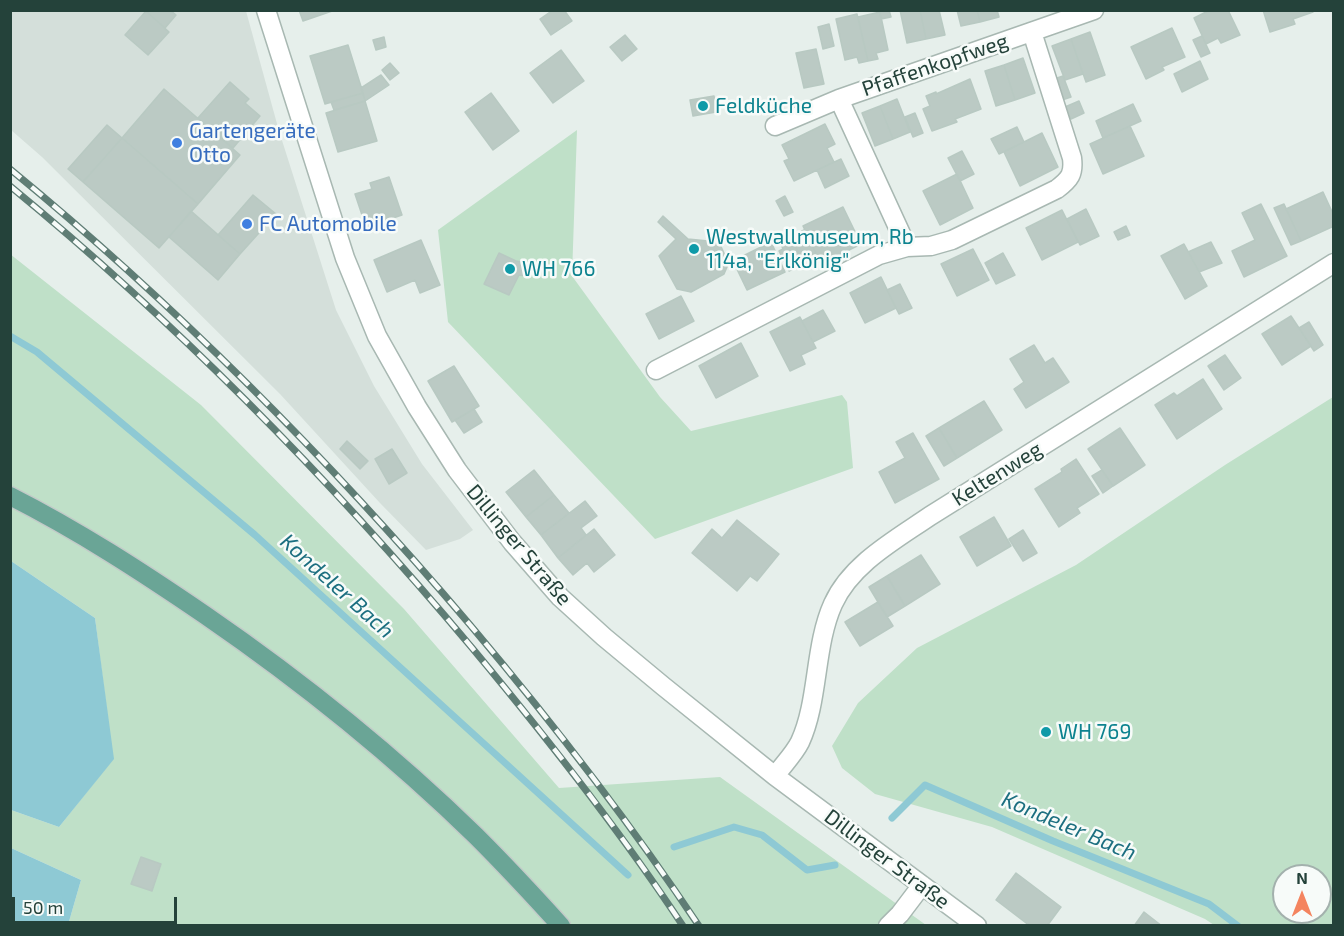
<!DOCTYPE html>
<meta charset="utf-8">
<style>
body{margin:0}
#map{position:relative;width:1344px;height:936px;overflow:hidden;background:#e6efeb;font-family:"Exo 2",sans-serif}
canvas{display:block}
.frame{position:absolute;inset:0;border:12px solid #24423a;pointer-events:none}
.north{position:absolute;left:1272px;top:864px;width:60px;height:60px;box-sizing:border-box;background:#f7fbf9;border:2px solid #a3b1ad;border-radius:50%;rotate:0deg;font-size:16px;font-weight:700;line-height:24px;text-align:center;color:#24423a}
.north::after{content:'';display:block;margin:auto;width:21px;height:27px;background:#f4845f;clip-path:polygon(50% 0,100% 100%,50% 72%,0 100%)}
.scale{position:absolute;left:12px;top:897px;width:165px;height:27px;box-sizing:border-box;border:3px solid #24423a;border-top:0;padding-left:8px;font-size:18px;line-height:21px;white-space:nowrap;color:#24423a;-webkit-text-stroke:4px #f7fbf9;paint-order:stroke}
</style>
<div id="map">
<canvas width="1344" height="936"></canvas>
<div class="frame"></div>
<div class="north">N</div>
<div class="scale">50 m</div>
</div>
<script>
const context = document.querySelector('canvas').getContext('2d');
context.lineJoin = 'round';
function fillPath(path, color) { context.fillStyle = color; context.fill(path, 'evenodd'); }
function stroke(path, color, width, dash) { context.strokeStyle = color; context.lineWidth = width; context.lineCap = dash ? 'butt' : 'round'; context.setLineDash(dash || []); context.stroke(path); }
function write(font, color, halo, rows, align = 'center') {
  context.font = font + ' "Exo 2",sans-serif'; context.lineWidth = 5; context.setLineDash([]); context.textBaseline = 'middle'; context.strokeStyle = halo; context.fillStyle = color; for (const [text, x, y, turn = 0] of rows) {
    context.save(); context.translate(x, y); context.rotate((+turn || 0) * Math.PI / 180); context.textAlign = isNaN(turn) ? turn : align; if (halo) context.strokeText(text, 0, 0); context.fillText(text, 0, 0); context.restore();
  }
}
fillPath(new Path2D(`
 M11,11H246L279,131L336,310L374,386L422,464L473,530L460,539L426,550L380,503L280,394L42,157L11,130Z`), '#d4dfda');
fillPath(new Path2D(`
 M577,130L572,276L660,397L691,431L842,395L847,402L853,468L655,539L448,322L438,230Z
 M10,254L201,405L404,609L559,788L720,777L926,925H68L81,880L11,848V810L59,827L113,759L95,618L11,561Z
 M1333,397V925H1214L1205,919L992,827L875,794L842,768L832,746L858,703L917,648L1076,565L1225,465ZM1284,876H1320V912H1284Z`), '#bfe0c8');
fillPath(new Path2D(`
 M11,561L95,618L114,759L59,827L11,810Z
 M11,848L81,880L68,925H11Z`), '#8ec9d4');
stroke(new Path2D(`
 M10,336L37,352L255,535L628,875
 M892,818L925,785L1053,841L1209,904L1238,926
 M674,847L734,827L762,835L807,870L835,865`), '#8ec9d4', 7);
const building = new Path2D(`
 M148,10H170L176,15L165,28L147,12Z
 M299,10H335L303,21Z
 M553,10H564L572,21L551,35L540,19Z
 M879,10H889L891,17L881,19Z
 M900,10H920L926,39L907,43Z
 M920,10H939L945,35L926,39Z
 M957,10H977L980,22L961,26Z
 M977,10H997L999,17L980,22Z
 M1210,10H1228L1240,35L1221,43L1218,38L1206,44L1194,18Z
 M1263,10H1313V12L1293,19L1295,24L1270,32Z
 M146,11L169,32L148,55L125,35Z
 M880,12L888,50L876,53L878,59L868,61L858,17Z
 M857,14L868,61L859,63L857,57L845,60L836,19Z
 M829,24L834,46L823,49L818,27Z
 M1172,28L1185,57L1162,67L1164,70L1146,79L1131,47Z
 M1090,32L1105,75L1086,82L1071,39Z
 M625,35L637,49L622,61L610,47Z
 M1202,36L1210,53L1201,57L1193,40Z
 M384,37L386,47L376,50L373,40Z
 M1071,39L1083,74L1065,80L1052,46Z
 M348,45L363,93L325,104L310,56Z
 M816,49L824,84L804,88L796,53Z
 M561,50L584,81L553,103L530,73Z
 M1023,58L1035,93L1015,100L1004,65Z
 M1200,61L1208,79L1182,92L1174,74Z
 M390,63L399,73L390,80L382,70Z
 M1004,65L1015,100L996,106L985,71Z
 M381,75L389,85L365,101L361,88Z
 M1063,76L1071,97L1062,100L1054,79Z
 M970,79L981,109L955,119L957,122L932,131L923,109L930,106L926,96L936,92V94Z
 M230,82L249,99L245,103L260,116L233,148L198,118Z
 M164,89L240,155L198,204L122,138Z
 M363,93L365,101L334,110L331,102Z
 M491,93L519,131L493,150L465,112Z
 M714,96L716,112L693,116L690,100Z
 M897,99L910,132L893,139L880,106Z
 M365,101L377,141L338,152L326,113Z
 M1079,101L1084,113L1071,119L1065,107Z
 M1133,104L1141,121L1103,138L1096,121Z
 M880,106L893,139L875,146L862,113Z
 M915,113L923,133L913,137L905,117Z
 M825,124L835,144L827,148L834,162L794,181L784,161L789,159L782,145Z
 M107,125L122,138L83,182L68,169Z
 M1130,126L1144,156L1103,174L1090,144Z
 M1017,127L1024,142L999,154L991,139Z
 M1042,133L1058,167L1020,186L1004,152Z
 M122,138L198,204L159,248L83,182Z
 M962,151L974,174L960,181L948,158Z
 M841,159L849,176L825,188L817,170Z
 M957,174L973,208L940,225L923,191Z
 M389,177L402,215L366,227L355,194L372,189L370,183Z
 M1323,192L1334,216V226L1301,241L1286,209Z
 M253,195L276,214L240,254L218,235Z
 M785,196L793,212L784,216L776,201Z
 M1261,204L1287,256L1244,277L1232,251L1255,240L1242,213Z
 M1284,204L1301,241L1291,245L1274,208Z
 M843,207L861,244L821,264L803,226Z
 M1086,209L1099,236L1080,245L1067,219Z
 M1062,210L1078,242L1042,260L1026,228Z
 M191,211L240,254L218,280L169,237Z
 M663,216L688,239L708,241L715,233L727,260V267L724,274L691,292L677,289L659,256L676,239L658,222Z
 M1126,226L1130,235L1118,240L1114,232Z
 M804,230L816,253L802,260L791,237Z
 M791,237L804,264L789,271L779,251L783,249L780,242Z
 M421,240L440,285L420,293L415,280L387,292L374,260Z
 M771,242L785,272L747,290L733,261Z
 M1211,242L1222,263L1199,272L1188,252Z
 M1184,244L1207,286L1185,299L1161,256Z
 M973,249L989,280L957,296L941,264Z
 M499,253L516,261L528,263L527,276L519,275L509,295L484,284Z
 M1003,253L1015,275L996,284L985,263Z
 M881,277L896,308L865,323L850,293Z
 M900,284L912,308L899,314L887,290Z
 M681,296L694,321L659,339L646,314Z
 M823,310L835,331L813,342L802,321Z
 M1291,316L1311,346L1282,365L1262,334Z
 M800,317L816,348L801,355L805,364L790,371L770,332Z
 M1309,322L1323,345L1314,351L1299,328Z
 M741,343L758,376L716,398L699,366Z
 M1034,345L1045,363L1053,358L1069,382L1026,408L1014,389L1024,382L1010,359Z
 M1225,355L1241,378L1224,390L1208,366Z
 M454,366L479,406L452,422L428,381Z
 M1203,379L1222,409L1177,439L1155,405L1174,393L1177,396Z
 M984,401L1002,430L957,458L939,428Z
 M474,409L482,422L464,433L455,420Z
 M939,428L957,458L944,466L926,436Z
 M1120,428L1145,465L1113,486L1088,449Z
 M913,433L939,479L895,503L879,472L905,458L896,442Z
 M347,441L368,461L360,469L340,449Z
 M392,449L407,473L389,484L375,459Z
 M1076,459L1099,494L1077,508L1080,513L1059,527L1035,489L1062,472L1061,469Z
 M534,470L554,495L526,517L506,492Z
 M1102,470L1113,486L1103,493L1092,476Z
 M554,495L569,513L541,535L526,517Z
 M585,501L597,516L581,528L586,535L558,558L541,535Z
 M994,517L1011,546L977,566L960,537Z
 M737,520L779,554L757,581L750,576L737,591L692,553L712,529L722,538Z
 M594,529L615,555L594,572L587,563L573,575L558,558Z
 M1023,530L1037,553L1023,561L1009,539Z
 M921,555L940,584L905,606L887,576Z
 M887,576L905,606L887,617L869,587Z
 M878,602L893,626L860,646L845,622Z
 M141,857L161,864L152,891L131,884Z
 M1016,873L1061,907L1047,926H1030L996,900Z
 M1144,912L1162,926H1134Z`);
fillPath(building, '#bbcac4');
stroke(building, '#b8c9c2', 1.5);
const minor = new Path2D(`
 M266,10L345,258L377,336L417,407L457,470L512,542L560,597L604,637L663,686L775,776L977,926
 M839,99L907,247
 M775,126L839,99L1094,10
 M656,370L879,255L907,247L931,246L952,240L1057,189C1070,179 1074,174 1072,158L1032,32
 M775,776C783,765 794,754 800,742C819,701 814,646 833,604C851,564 895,540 930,516L1334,263
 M888,926L900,914L922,885`);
const major = new Path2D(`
 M10,496C79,531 142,572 205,615C301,681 393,755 476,836C505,865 533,895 561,926`);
stroke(minor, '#a8b8b2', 21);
stroke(major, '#c2cac8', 21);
stroke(minor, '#fff', 18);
stroke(major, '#6aa596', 18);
const rail = new Path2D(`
 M10,169C178,307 331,461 471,626C552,722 629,821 699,926
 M10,186C178,324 333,482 473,649C547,738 619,829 683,926`);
stroke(rail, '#5f7d75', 7);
stroke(rail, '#f7fbf9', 4.5, [14]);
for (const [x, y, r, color] of [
 [703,106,6,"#0f9aa8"],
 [177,143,6,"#3f7fe0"],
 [247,224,6,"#3f7fe0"],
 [694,249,6,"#0f9aa8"],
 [510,269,6,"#0f9aa8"],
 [1046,732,6,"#0f9aa8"]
]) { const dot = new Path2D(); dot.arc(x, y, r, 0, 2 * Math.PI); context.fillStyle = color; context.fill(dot); stroke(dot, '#f7fbf9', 2); }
write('21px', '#24423a', '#f7fbf9', [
 ["Pfaffenkopfweg",935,65,-19],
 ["Keltenweg",997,474,-32],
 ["Dillinger Straße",519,545,50],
 ["Dillinger Straße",887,859,37]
]);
write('21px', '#0d838f', '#f7fbf9', [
 ["Feldküche",715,106],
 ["Westwallmuseum, Rb",706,237],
 ["114a, \"Erlkönig\"",706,261],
 ["WH 766",522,269],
 ["WH 769",1058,732]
], 'left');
write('21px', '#366cbe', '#f7fbf9', [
 ["Gartengeräte",189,131],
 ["Otto",189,155],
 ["FC Automobile",259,224]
], 'left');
write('italic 22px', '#1c6f80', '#f7fbf9', [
 ["Kondeler Bach",337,586,42],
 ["Kondeler Bach",1069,826,23]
]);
</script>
